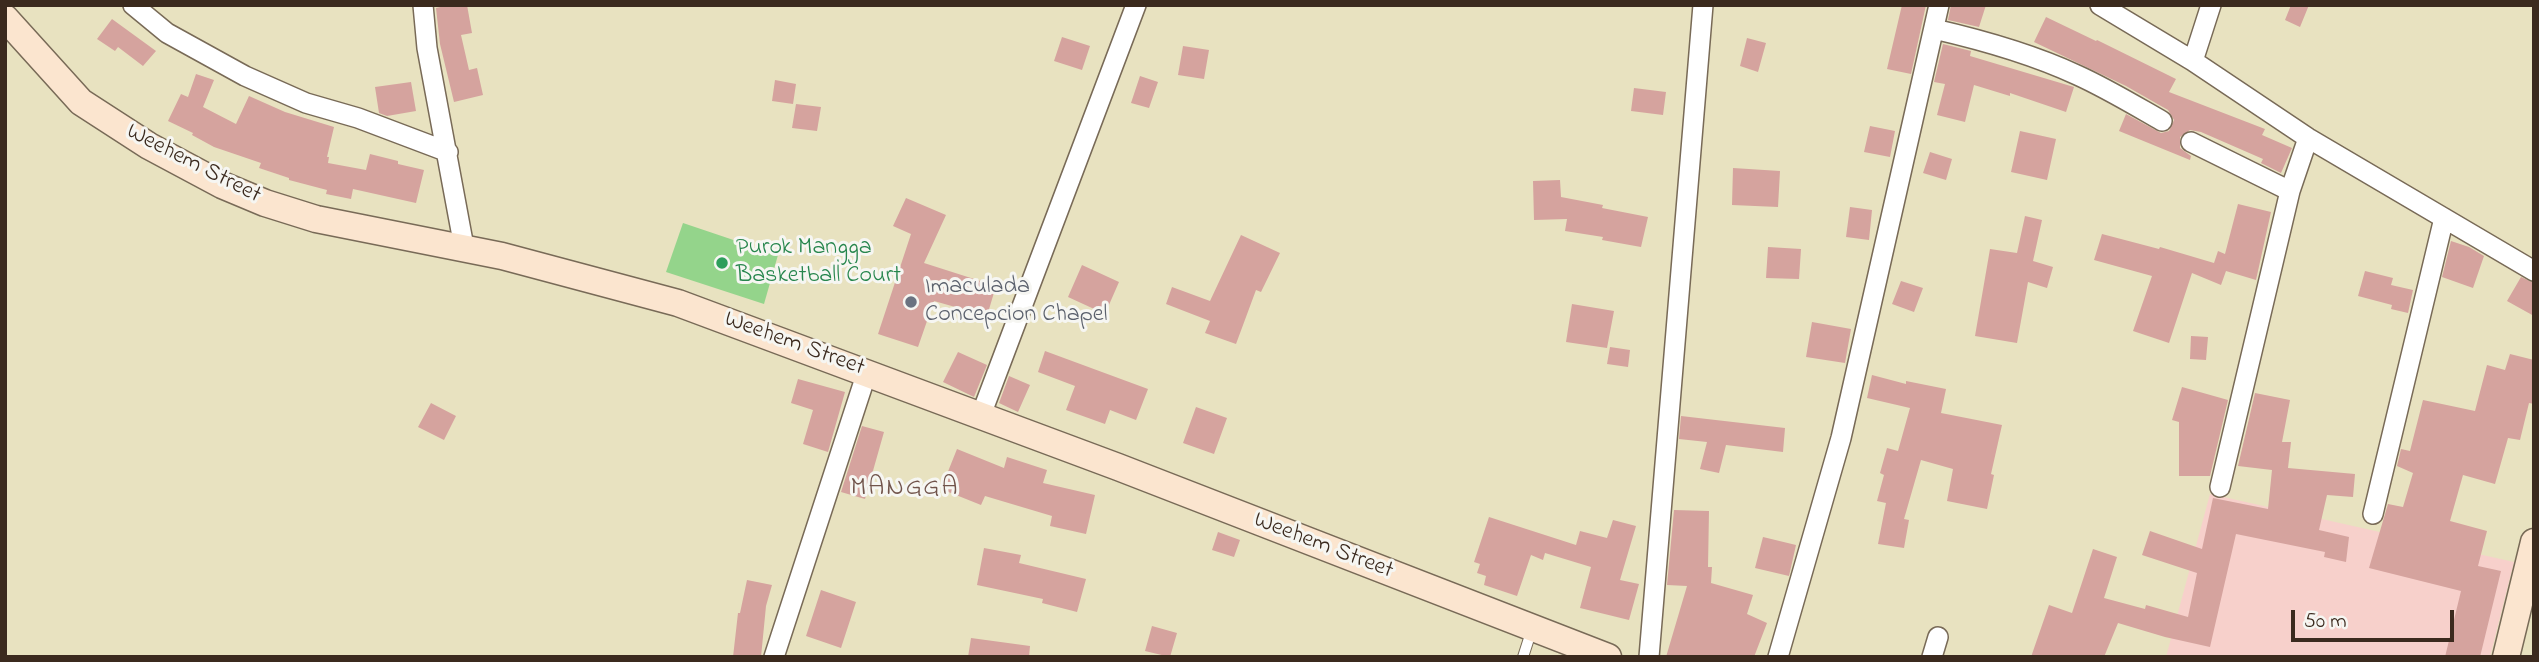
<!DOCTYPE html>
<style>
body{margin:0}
#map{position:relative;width:2539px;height:662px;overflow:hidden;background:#e8e2c0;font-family:"Indie Flower",sans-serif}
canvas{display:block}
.frame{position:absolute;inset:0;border:7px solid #3b2a1e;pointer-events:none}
.scale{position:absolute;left:2291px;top:610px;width:163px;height:32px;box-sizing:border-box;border:4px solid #3b2a1e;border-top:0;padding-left:9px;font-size:21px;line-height:24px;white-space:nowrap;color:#3b2a1e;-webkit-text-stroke:5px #f6f6f2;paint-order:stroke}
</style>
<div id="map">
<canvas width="2539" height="662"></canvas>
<div class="frame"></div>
<div class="scale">50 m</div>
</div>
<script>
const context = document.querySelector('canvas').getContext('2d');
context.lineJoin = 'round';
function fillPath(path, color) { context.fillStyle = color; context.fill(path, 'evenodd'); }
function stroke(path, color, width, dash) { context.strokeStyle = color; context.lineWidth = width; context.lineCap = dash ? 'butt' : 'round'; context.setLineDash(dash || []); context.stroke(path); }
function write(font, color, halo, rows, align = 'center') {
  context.font = font + ' "Indie Flower",sans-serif'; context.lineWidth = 6; context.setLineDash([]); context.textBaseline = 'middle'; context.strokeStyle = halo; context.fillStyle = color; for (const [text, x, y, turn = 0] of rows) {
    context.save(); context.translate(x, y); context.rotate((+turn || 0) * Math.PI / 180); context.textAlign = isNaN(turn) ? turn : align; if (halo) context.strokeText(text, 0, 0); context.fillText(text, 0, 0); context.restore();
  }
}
fillPath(new Path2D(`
 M2210,494L2514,562L2490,657H2166Z`), '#f7d0cb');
fillPath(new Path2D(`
 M683,223L778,255L764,304L666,272Z`), '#94d48b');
fillPath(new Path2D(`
 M449,5H467L472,33L461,35L469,70L477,68L483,95L454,102L440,44L436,8Z
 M1902,5H1926L1911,74L1887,69Z
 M1951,5H1986L1979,27L1948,20Z
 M2291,5H2309L2300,27L2285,20Z
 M2046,17L2096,41L2097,40L2176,79L2169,92L2265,129L2262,135L2292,148L2281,173L2261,163L2263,159L2201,132L2190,130L2180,137V148L2191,156L2190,160L2119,131L2126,114L2161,133L2169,131L2174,120L2168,110L2126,86L2034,42Z
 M112,19L156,51L143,66L118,47L115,51L97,39Z
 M1062,37L1090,46L1082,70L1054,61Z
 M1747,38L1766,43L1758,72L1740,66Z
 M1943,44L1971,51L1970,56L2074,87L2066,112L2010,93V96L1974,85L1965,122L1937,115L1945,84L1934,82Z
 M1183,46L1209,50L1204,79L1178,75Z
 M196,74L214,80L203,107L236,124L249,96L285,112L334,127L327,157H329L328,163L366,170L370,154L398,161V164L424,170L416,203L353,189L351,199L326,194L327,190L289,180V178L259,168L261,163L214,147L192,135L193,133L168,121L181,94L188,97Z
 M1140,76L1158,82L1149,108L1131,103Z
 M775,80L796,84L793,104L772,101Z
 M411,82L416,111L387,116L379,113L375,87Z
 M1634,88L1666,92L1663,115L1631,111Z
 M796,104L821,107L817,131L792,128Z
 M1870,126L1895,131L1890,157L1864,152Z
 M2020,131L2056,139L2047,180L2011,172Z
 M1930,152L1952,159L1946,180L1923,173Z
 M1733,168L1780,171L1778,207L1732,205Z
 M1560,180L1561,197L1603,205L1602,208L1648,217L1641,247L1602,240L1603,237L1565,231L1567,219L1534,220L1533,181Z
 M906,198L946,215L924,263L996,286L987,316L934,301L918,347L878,334L911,234L893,226Z
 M2238,204L2271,212L2256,280L2226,271L2221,285L2192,273L2169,343L2133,331L2152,276L2094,260L2102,234L2159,249L2160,247L2214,263L2218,251L2225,254Z
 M1850,207L1872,210L1869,240L1846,237Z
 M2025,216L2042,220L2033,261L2053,267L2047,288L2028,282L2017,343L1975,336L1990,249L2017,253Z
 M1241,235L1280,253L1261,292L1256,290L1236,344L1205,333L1210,321L1166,304L1172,287L1210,301Z
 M2451,241L2469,247L2484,256L2473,288L2442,277Z
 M1768,247L1801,249L1799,279L1766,278Z
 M1082,265L1119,282L1105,314L1068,297Z
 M2365,271L2393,278L2391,285L2413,290L2408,313L2391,309L2392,305L2358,296Z
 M2521,277L2534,283V316L2507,301Z
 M1901,281L1923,288L1914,312L1892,304Z
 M1572,304L1614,311L1607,348L1566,342Z
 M1812,322L1851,329L1845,363L1806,357Z
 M2191,336L2208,337L2206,360L2190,359Z
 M1610,347L1630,350L1628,367L1607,364Z
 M1045,351L1148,389L1136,420L1110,410L1105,424L1066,410L1075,386L1038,372Z
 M958,352L987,365L974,397L943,382Z
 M2510,354L2534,360V404L2529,403L2520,440L2508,438L2495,484L2463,475L2450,521L2487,531L2478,566L2501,571L2480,657H2445L2461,591L2369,568L2388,504L2403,507L2413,473L2397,466L2401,449L2410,451L2423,400L2475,411L2487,365L2505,370Z
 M1872,375L1906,384V381L1946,389L1941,413L2002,425L1991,474L1994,475L1987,509L1947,501L1953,469L1921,460L1904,519L1909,520L1904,548L1878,544L1886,503L1877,501L1884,475L1880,473L1887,448L1898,451L1910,408L1867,398Z
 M1009,376L1030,385L1018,412L999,403Z
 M798,379L845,392L828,452L803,444L813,410L791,403Z
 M2182,387L2228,400L2210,476H2179V422L2172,420Z
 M2255,393L2290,400L2282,442H2291L2288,468L2355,474L2353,497L2327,495L2319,530L2349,537L2346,562L2324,557L2325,552L2236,534L2210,647L2165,637L2118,623L2104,657H2031L2049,605L2072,613L2093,549L2117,557L2104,598L2145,609L2146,605L2188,617L2197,573L2142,555L2150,531L2202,549L2213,498L2268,509L2272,470L2238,466Z
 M431,403L456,416L444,440L418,427Z
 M1196,407L1227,418L1214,454L1183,443Z
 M1681,416L1785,428L1783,452L1726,445L1719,473L1700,469L1707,442L1679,439Z
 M862,426L884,432L865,499L841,492Z
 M957,449L1004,468L1007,457L1047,470L1043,483L1095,495L1086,534L1050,526L1052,516L985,496L981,505L941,489Z
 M1674,510L1709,511L1708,567H1712L1711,583L1753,595L1747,614L1767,623L1754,657H1666L1687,586L1667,585Z
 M1489,517L1576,545L1580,531L1607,538L1613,520L1636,526L1620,580L1639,584L1629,620L1580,608L1591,567L1545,553L1543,560L1531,555L1517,596L1484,585L1486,576L1477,573L1480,564L1474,562Z
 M1218,532L1240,540L1234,557L1212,550Z
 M1763,537L1796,545L1789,576L1755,568Z
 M984,548L1021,555L1019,563L1086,579L1077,612L1042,603L1043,599L977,585Z
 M747,580L772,585L766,606L761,657H733L738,613H740Z
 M821,590L856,602L841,648L806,636Z
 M1152,626L1177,633L1170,657L1145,651Z
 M971,638L1030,646L1029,657H968Z`), '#d5a39e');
const lane = new Path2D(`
 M1523,657L1532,629`);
const street = new Path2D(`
 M133,5L167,33L245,76L306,103L358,118L448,152
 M423,5L427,48L464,247
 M2100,5L2193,61L2308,138L2534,271
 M1934,29C1982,40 2032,54 2077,75C2106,88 2134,105 2162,121
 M2193,61L2211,5
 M2191,142L2290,191
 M981,415L1136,5
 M2220,487L2290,191L2308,138
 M2373,514L2444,218
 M774,657L867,372
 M1649,657L1703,5
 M1778,657L1841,438L1939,5
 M1932,657L1938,637`);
const secondary = new Path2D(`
 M5,18L81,102L149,146L222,185L265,203L316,219L502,256L678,303L1118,467L1608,657
 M2506,657L2534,542`);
stroke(lane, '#786a57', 12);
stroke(street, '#786a57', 22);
stroke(secondary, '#786a57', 29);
stroke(lane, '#fff', 10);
stroke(street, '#fff', 19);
stroke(secondary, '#fbe5cf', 26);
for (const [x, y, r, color] of [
 [722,263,7,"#2e9e5b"],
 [911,302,7,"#6b7280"]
]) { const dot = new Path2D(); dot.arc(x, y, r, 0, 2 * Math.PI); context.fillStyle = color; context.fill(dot); stroke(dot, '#f6f6f2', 2.5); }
write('24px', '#3b2a1e', '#f6f6f2', [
 ["Weehem Street",193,165,27],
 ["Weehem Street",794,345,20],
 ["Weehem Street",1323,547,21]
]);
write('24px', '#27864d', '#f6f6f2', [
 ["Purok Mangga",736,249],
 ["Basketball Court",736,277]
], 'left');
write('24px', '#5b616d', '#f6f6f2', [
 ["Imaculada",925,288],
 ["Concepcion Chapel",925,316]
], 'left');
context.letterSpacing = '2px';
write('26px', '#71544b', '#f6f6f2', [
 ["MANGGA",905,490]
]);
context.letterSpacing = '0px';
</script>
